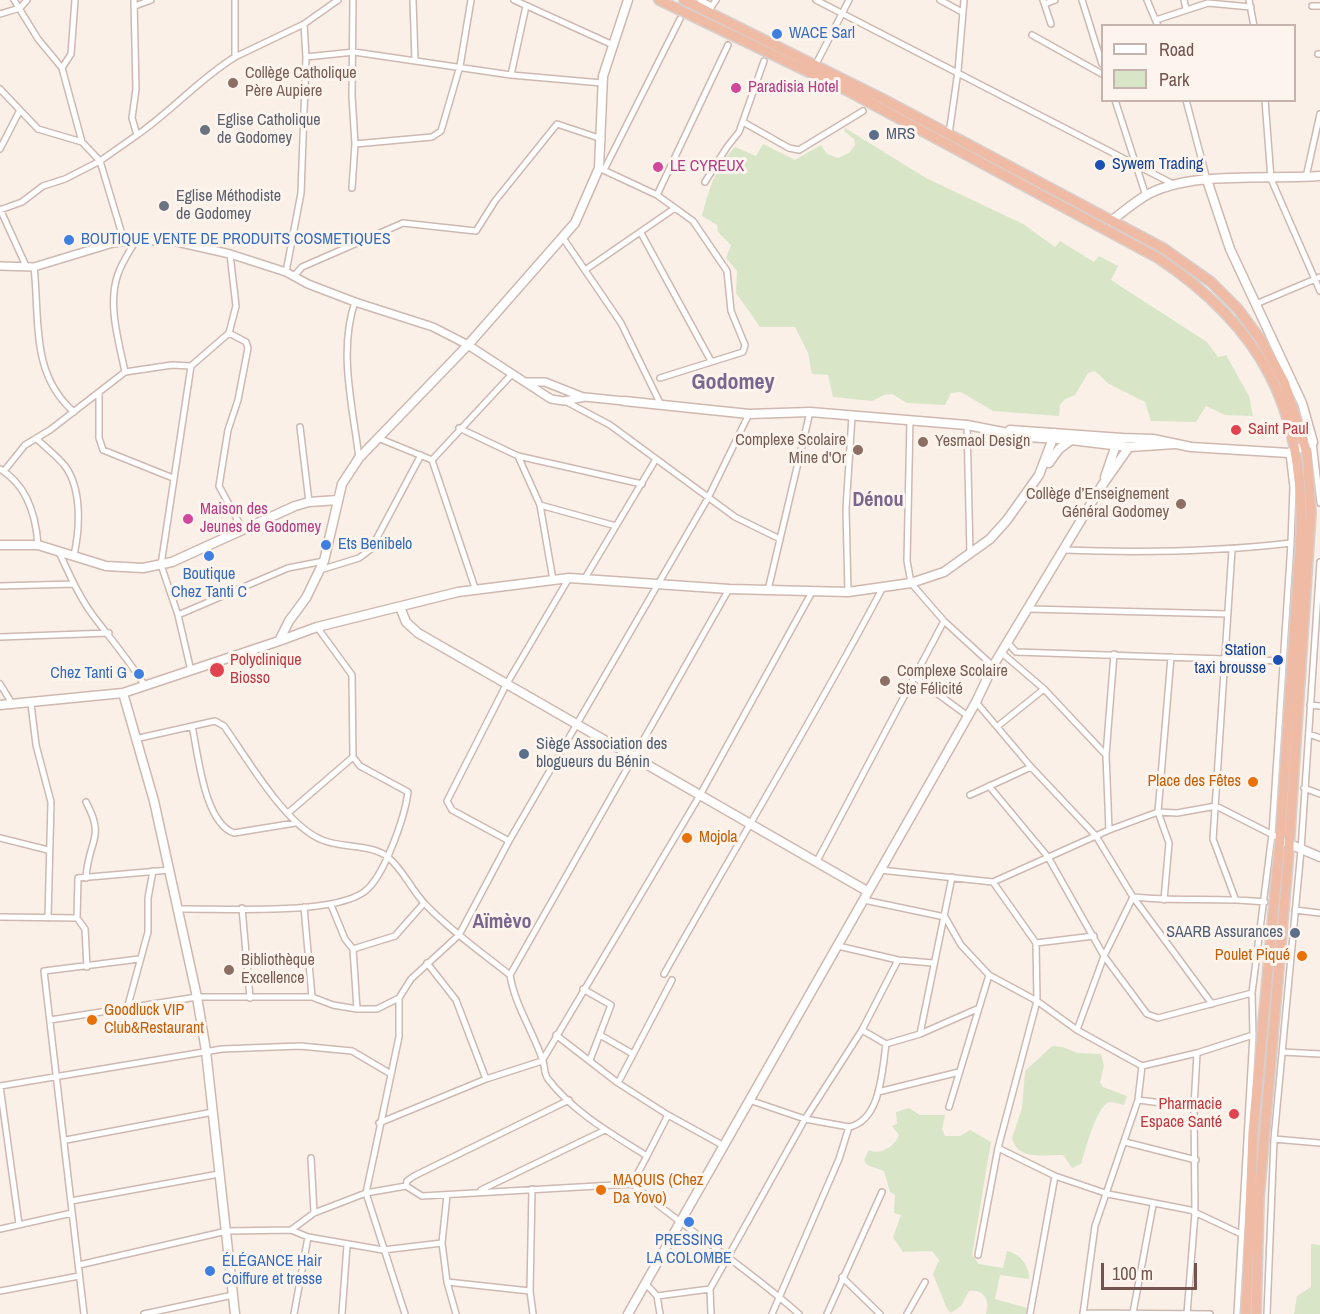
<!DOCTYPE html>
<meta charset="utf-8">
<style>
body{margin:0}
#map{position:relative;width:1320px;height:1314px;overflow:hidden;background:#faf0e7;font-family:"Archivo Narrow",sans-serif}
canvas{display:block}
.legend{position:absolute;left:1101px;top:24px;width:195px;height:78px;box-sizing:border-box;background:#fdf4ed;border:2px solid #c5b4ad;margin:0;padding:8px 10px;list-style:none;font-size:18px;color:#71554e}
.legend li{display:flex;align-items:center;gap:12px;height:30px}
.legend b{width:30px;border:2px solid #c5b4ad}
.scale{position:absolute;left:1101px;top:1263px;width:96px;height:27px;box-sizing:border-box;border:3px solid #71554e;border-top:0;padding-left:8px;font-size:18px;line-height:21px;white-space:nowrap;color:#71554e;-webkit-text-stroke:4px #fdf4ed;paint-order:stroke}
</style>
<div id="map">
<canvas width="1320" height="1314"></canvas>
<ul class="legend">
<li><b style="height:8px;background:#fff"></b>Road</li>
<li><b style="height:16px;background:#d8e6c7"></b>Park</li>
</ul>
<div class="scale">100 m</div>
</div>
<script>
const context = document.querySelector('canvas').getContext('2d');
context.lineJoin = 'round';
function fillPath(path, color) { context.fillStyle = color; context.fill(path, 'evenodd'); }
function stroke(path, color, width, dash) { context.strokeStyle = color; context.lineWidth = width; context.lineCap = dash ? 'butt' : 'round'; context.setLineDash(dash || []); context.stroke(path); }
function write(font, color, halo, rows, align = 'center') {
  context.font = font + ' "Archivo Narrow",sans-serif'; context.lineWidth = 6; context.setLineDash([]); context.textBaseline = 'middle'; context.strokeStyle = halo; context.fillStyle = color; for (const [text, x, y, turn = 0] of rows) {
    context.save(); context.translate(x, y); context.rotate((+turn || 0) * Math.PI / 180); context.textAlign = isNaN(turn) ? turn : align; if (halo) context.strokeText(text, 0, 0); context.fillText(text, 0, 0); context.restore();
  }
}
fillPath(new Path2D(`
 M845,128L926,178L1023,224L1055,247L1060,241L1094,262L1099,256L1118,266L1111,280L1207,342L1218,357L1226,355L1249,396L1253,416L1225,415L1206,406L1196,422L1151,421L1145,402L1109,384L1095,371L1088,373L1075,395L1065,399L1060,405L1059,416L993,411L961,392L951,393L945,405L907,403L892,394L884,395L872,401L833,397L828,375L812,374L808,353L795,327H760L736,293L737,271L726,258L731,245L718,232L717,225L702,216C709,189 715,168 735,147L756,156L763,144L795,160L821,145L827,154L838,158L849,153L855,145L854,139L844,131Z
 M1052,1046L1063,1047L1077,1053L1101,1054L1104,1066L1100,1082L1103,1087L1127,1096L1124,1105C1120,1104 1114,1102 1110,1102C1096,1105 1085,1152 1081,1164L1072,1168L1063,1155C1046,1154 1018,1162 1012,1138L1022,1108L1025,1071Z
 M909,1108L920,1115H945L942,1129L945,1136H960L970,1130L991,1142L972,1255L979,1264L1003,1268L1007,1251C1019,1253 1030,1266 1029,1279L1000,1275L995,1299L1027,1308L1026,1314H986C990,1301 985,1289 969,1291L961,1306L951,1313L947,1309L933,1274L939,1260L932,1251L903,1252L893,1237L901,1215L894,1213L895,1195L890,1192L884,1171L867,1165L864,1160L869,1150C880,1156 895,1146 899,1135L892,1126L897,1124L896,1112Z
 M1311,1244L1320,1245V1314H1294L1297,1296L1311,1287Z`), '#d8e6c7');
const minor = new Path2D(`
 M14,0L38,39L62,68L82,142L100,161L124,241
 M413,0L415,60
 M514,0L613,45
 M700,0L712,6
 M816,0L1175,185
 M940,0L962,12
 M1043,0L1051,24
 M1082,0L1102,64
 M1147,0L1158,26
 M1184,0L1186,9
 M1249,0L1254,26
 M1045,4L1055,0
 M135,6L151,0
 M1312,6H1320
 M708,12L716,0
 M0,14L20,8L27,0
 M1156,20L1208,3L1251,7
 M304,24L306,57L354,52L511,75L602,83
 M1032,35L1102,74
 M1318,54H1320
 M235,57L304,24L338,0
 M816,64L849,0
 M62,68L71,54L75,0
 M511,75L526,6
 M0,89L38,129L82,142
 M1115,100L1146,196
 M1186,100L1207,180
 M1265,100L1271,179L1320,291
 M743,122L789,148L799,150L863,111
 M949,134L958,71L964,0
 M137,135C172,111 199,79 235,57V0
 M355,144L432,137L441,131L460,66L471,0
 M0,149L20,110
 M599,168L657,195L693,221L727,271L731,311L745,345L743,352L660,378
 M604,170L680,19
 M1306,177L1320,114
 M705,182L727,147L739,132L764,61
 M352,188L355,144L352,96L353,0
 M657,195L728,45
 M0,209L26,266
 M0,210L22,202L43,186L65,179L100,161L137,135L132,118L136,89L134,0
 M641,233L711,361
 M563,238L621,323L661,405
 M34,267C40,319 30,374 74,412
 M585,270L675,208
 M286,272L301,193L306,57
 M294,276L302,267L403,223L476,231L495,201L557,124L602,139
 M355,302C338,351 353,408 359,458
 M1256,304L1320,277
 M229,333L246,342L248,348L238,400L228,430L219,486L243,530
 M125,372C119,342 107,304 118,274C122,262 130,251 136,240
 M99,393V438L103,450L173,478
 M565,401L610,425L735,517L780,539
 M910,420L907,561L911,583L944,621L993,666
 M967,425L970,554
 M300,427L309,502
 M459,428L518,456L642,484
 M378,438L432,460L475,588
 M37,439C46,448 57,456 65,466C82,489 80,528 74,555
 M1313,442L1320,503
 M518,456L540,505L553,580
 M432,460L512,374
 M0,469C27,485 36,516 38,545
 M4,471L25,445L50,430L125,372L172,365L191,366
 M540,505L616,526
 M1063,550C1140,553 1214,552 1291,543
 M1232,550L1213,839L1235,898
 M59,552C70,576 81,601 98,622C114,643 131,663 145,686
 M320,570L359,558L371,549L421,455
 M585,578L656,459
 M0,586L74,584
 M768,590L810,412
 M848,592L846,509L852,416
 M1029,609L1228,614
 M178,615L288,568L324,561
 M0,637L109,633
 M1008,643L1016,652L1283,661
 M1002,653L1044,689L1106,755
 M191,671L178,615L161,565L191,366L229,333L236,306L230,254
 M913,676L968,716
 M0,684L13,705
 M976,702L1031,767L1096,836L1133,897L1212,1004
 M31,704L36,745L51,802L48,918
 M1310,705L1320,706
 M192,726C198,753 204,823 234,833L295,823
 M998,726L1044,689
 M1309,734L1320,738
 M135,739L215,721L224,726C247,758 284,823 320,839C340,849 372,843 389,858C404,871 412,891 426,905C451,931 481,952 510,975C515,1006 533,1031 543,1061C545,1067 544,1074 548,1079C573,1112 612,1134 647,1156L632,1184
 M989,786L1048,857L1104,956L1147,1014L1158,1018L1252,993
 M1304,788L1320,794
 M970,795L1031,767
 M288,813L353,757
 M1109,830L1106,755L1114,654
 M0,838L48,850
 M509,841L452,810L447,801L506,685L569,578
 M817,861L944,621
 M880,870L993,882L1109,830L1158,812L1177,813L1216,806L1275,836
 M86,878C88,840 106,839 86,802
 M1133,897C1177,902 1221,897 1265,902
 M864,900L945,917L961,945L989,975L1037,1001L1077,1030L1142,1066L1197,1053L1253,1035
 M1164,900L1169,843L1158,812L1171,657
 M331,905L345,939L353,949L357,1009
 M304,907L312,997
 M242,908L250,998
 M178,909C222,908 330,916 364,892C384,878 405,816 408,792L360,766L353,757L352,675L317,627
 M1295,910L1320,913
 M0,917L77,918
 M1036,943L1094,936
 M838,946L898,960L933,963
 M353,949L395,936L424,903
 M427,963L456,1000L486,1079
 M87,967L85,929L77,918L78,878L170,870
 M664,974C736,846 813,720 882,589
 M510,975L729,589
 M583,989L611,1005L590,1060
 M127,1009L148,932V898L153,871
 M50,1020L197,997H312L333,1005L357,1009H377L399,998
 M862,1030L886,1044L920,1034L977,1009
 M1077,1030L1104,956L1133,897
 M920,1034L952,877
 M556,1035L618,1083L668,1115L724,1146
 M600,1035L633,1054
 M1282,1052L1320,1054
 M618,1083L672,980
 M0,1086L222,1049L300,1046L352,1051L391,1074
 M0,1086L19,1224
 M878,1092L959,1072
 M749,1100L805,1119L849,1127C881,1120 882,1071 886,1044
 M1138,1100L1194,1107
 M949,1107L989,975
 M379,1123L486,1079L542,1061L700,795L812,592
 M1274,1139L1320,1143
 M66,1140L213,1112
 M1125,1142L1196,1160
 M998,1148L1055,1176L1108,1194L1190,1210L1239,1233
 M647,1156L668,1115
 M311,1158L314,1213
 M406,1186L407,1181L414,1176L569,1100
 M532,1189L530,1291L533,1314
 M481,1190L605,1130
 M447,1195L442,1243L447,1282L456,1314
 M71,1201L219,1174
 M0,1229L72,1213
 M291,1230L308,1237L383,1250L442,1243
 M978,1255L998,1148L1037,1001L1036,943L993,882
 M79,1265L227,1231L291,1230L314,1213L366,1193L406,1186L422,1196L632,1184C686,1229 746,1267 799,1314
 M842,1277L880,1314
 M447,1282L530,1291
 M646,1284L657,1296L660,1314
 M0,1291L79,1276
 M657,1296L710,1289
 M1083,1313L1210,1314
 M1133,1313L1153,1205
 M84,1314L44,971L139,959
 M144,1314L233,1295
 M294,1314L308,1237
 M342,1314L347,1245
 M405,1314L366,1193L399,1037V998L411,979L459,935L509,841L708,498L749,414
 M711,1314L710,1289L805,1119L862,1030L898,960
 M772,1314L839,1159L849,1127
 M827,1314L882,1192
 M907,1314L925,1282
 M1030,1314L1055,1176
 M1083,1314L1095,1226L1138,1100L1142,1066
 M1187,1314L1195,1213L1194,1107L1197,1053
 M1237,1314L1253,1035L1252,993L1272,834L1291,543L1293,487L1289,453
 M1267,1314L1274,1139L1301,850L1320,562`);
const tertiary = new Path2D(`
 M0,266L34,267L113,243L136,240L177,242L230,254L286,272L308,284L355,302L433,327L468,345L551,399L564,401L585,397L624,401
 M526,382H545L583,397`);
const secondary = new Path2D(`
 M1111,221C1122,213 1133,203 1145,196C1190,170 1268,180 1320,176
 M624,401L749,414L810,412L967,425L1028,437L1071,440
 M1010,430L1122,438
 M1049,463L1059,449L1071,440L1129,447L1175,444
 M1105,477L1117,442L1122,438L1153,439L1191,447L1289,453L1313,442L1302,403L1230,249L1207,180
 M0,545H38L106,566L143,568L172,562L295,506L309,502L338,500
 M400,607L406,622L418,633L867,891
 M279,641L317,627L458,592L569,578L729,589L848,592L911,583L944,572L990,539L1007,520L1039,475L1055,433
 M123,693L154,801L197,997L206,1051L235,1314
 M0,705L123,693L279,641L289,621L306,598L324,561L342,484L359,458L468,345L575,223L599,168L603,76L628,0
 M1285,842L1320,857
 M628,1314L976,702L993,666L1101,487L1129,447`);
const trunk = new Path2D(`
 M659,0L846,90L1158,258C1262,327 1304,409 1301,533L1280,839L1253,1132L1246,1314
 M684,0L883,99L1163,248L1211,282L1238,309L1261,340L1284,382L1307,453L1311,513L1288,862L1259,1198L1256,1314`);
stroke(minor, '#cdb9b1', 8);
stroke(tertiary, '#cdb9b1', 10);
stroke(secondary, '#cfb8af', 11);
stroke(trunk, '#d7cfcd', 12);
stroke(minor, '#fff', 5);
stroke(tertiary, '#fff', 7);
stroke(secondary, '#fff', 8);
stroke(trunk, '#f0bba5', 9);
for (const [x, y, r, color] of [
 [777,34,6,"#3f7fe0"],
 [233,83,6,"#8d6e63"],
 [736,88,6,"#d1479c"],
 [205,130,6,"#6b7280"],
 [874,135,6,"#5c6f8a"],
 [1100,165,6,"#1a4fb4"],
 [658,167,6,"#d1479c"],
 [164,206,6,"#6b7280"],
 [69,240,6,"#3f7fe0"],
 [1236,430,6,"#e0444e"],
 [923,442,6,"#8d6e63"],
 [858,450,6,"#8d6e63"],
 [1181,504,6,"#8d6e63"],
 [188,519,6,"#d1479c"],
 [326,545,6,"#3f7fe0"],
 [209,556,6,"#3f7fe0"],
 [1278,660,6,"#1a4fb4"],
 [217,670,8,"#e0444e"],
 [139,674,6,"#3f7fe0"],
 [885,681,6,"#8d6e63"],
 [524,754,6,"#5c6f8a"],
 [1253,782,6,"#e8710a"],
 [687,838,6,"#e8710a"],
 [1295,933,6,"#5c6f8a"],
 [1302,956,6,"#e8710a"],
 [229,970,6,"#8d6e63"],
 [92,1020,6,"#e8710a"],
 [1234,1114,6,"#e0444e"],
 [601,1190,6,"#e8710a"],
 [689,1222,6,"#3f7fe0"],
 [210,1271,6,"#3f7fe0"]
]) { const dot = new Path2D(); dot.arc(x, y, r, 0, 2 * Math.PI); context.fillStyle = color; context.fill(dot); stroke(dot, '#fdf4ed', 2); }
write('16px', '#366cbe', '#fdf4ed', [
 ["WACE Sarl",789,34],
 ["BOUTIQUE VENTE DE PRODUITS COSMETIQUES",81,240],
 ["Ets Benibelo",338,545],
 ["Boutique",209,575,"center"],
 ["Chez Tanti C",209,593,"center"],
 ["Chez Tanti G",127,674,"right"],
 ["PRESSING",689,1241,"center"],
 ["LA COLOMBE",689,1259,"center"],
 ["ÉLÉGANCE Hair",222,1262],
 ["Coiffure et tresse",222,1280]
], 'left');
write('16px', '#785e54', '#fdf4ed', [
 ["Collège Catholique",245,74],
 ["Père Aupiere",245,92],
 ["Complexe Scolaire",846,441,"right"],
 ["Mine d'Or",846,459,"right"],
 ["Yesmaol Design",935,442],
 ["Collège d’Enseignement",1169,495,"right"],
 ["Général Godomey",1169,513,"right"],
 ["Complexe Scolaire",897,672],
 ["Ste Félicité",897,690],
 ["Bibliothèque",241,961],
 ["Excellence",241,979]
], 'left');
write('16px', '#b23c85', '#fdf4ed', [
 ["Paradisia Hotel",748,88],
 ["LE CYREUX",670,167],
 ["Maison des",200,510],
 ["Jeunes de Godomey",200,528]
], 'left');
write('16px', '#5b616d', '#fdf4ed', [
 ["Eglise Catholique",217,121],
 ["de Godomey",217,139],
 ["Eglise Méthodiste",176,197],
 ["de Godomey",176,215]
], 'left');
write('16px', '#4e5e75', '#fdf4ed', [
 ["MRS",886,135],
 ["Siège Association des",536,745],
 ["blogueurs du Bénin",536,763],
 ["SAARB Assurances",1283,933,"right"]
], 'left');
write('16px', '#164399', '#fdf4ed', [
 ["Sywem Trading",1112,165],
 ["Station",1266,651,"right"],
 ["taxi brousse",1266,669,"right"]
], 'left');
write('16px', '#be3a42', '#fdf4ed', [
 ["Saint Paul",1248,430],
 ["Polyclinique",230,661],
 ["Biosso",230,679],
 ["Pharmacie",1222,1105,"right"],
 ["Espace Santé",1222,1123,"right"]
], 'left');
write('16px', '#c56008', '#fdf4ed', [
 ["Place des Fêtes",1241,782,"right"],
 ["Mojola",699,838],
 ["Poulet Piqué",1290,956,"right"],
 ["Goodluck VIP",104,1011],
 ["Club&Restaurant",104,1029],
 ["MAQUIS (Chez",613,1181],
 ["Da Yovo)",613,1199]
], 'left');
write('bold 20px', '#7a668d', '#fdf4ed', [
 ["Dénou",878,501],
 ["Aïmèvo",502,923]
]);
write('bold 22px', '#7a668d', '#fdf4ed', [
 ["Godomey",733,383]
]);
</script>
